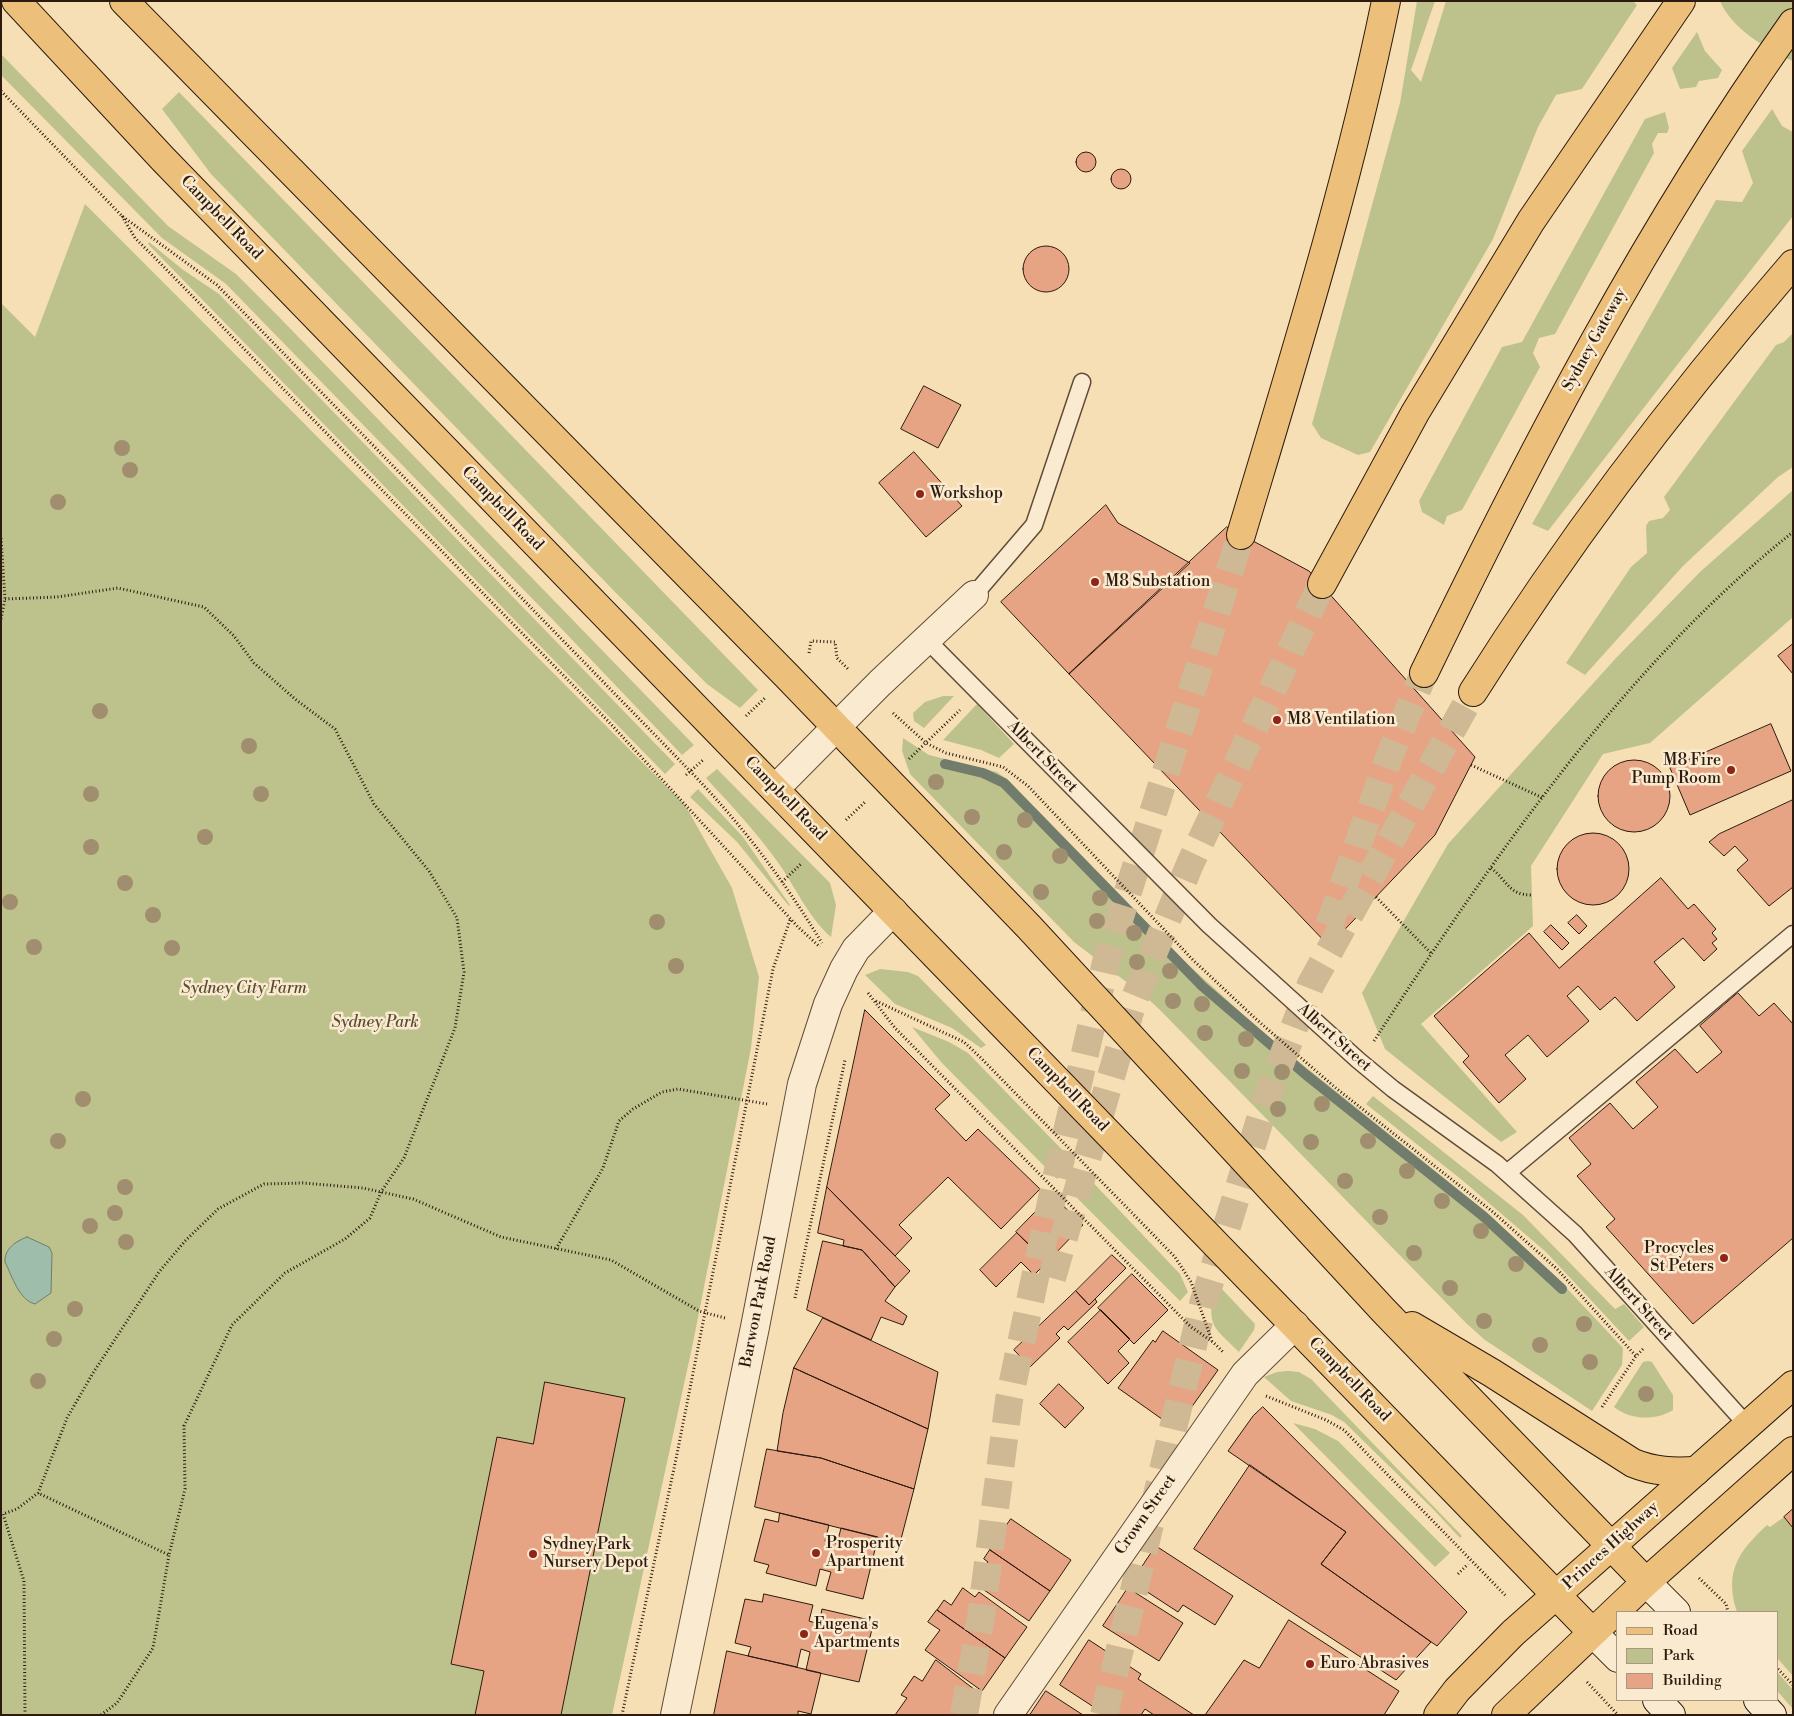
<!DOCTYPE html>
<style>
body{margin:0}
#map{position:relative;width:1794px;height:1716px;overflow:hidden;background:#f7dfb5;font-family:"Libre Bodoni",serif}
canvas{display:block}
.frame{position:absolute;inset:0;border:2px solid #2d1a0e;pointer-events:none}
.legend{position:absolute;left:1616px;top:1611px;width:162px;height:90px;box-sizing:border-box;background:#faeacf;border:1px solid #a89782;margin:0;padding:6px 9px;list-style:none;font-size:15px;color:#2d1a0e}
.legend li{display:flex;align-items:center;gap:10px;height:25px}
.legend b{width:25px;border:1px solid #a89782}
</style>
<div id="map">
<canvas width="1794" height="1716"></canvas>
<div class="frame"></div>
<ul class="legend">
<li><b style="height:6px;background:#ecc07a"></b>Road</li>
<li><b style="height:14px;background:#bdc28d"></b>Park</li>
<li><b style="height:14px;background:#e6a485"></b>Building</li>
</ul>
</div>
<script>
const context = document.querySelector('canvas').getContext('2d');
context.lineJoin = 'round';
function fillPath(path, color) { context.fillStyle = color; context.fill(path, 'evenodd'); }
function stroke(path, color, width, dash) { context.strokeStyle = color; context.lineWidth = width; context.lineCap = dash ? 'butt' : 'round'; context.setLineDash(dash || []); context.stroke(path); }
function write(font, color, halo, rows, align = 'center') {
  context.font = font + ' "Libre Bodoni",serif'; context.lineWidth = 5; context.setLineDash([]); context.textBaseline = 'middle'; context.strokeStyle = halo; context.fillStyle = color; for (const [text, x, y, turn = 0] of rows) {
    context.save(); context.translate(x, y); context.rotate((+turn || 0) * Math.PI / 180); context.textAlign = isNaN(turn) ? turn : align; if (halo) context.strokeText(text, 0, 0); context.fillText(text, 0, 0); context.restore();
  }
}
fillPath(new Path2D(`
 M1417,1H1435L1411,70L1421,82L1446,1H1633L1637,5L1582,89L1556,95L1538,127L1493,239L1370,452L1358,455L1321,438L1312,424L1400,103Z
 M1720,1H1793V61C1766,49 1731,28 1720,1Z
 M1697,32L1705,51L1722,70L1718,78L1699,81L1696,87L1680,89L1672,68Z
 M1,54L168,226L236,274L280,318L694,745L682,755L556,623L226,284L162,238L1,75Z
 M179,92L758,690L740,708L707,684L616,593L211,174L162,109Z
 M1772,109L1782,126L1793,132V216L1548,531L1532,524L1716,200L1742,202L1753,183L1742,151Z
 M1665,112L1669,128L1667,133H1658L1652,144L1654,153L1555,334L1539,338L1533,353L1540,367L1462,510L1447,516L1444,525L1422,512L1419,501L1502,347L1522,342L1645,119Z
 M85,204L685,805L732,888L759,977L751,1048L693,1343L612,1715H1V303L35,337Z
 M149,242L182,269L219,294L675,764L665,774L148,244Z
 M1793,333V467L1778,477L1683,566L1585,675L1566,663L1631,567L1647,553L1646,526L1649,521L1663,518L1670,510L1664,497L1776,345L1784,342Z
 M1793,490V617L1650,743L1603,754L1531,866L1533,926L1421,1024L1517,1132L1501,1142L1385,1049L1362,993L1448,844L1616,658L1701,571Z
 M943,696H954L924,728L914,721L913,713L925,702Z
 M977,704L1014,744L999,758L981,750L943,740Z
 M903,738L929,755L997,772L1009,781L1173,951L1267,1036L1490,1215L1559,1280L1623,1348L1622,1365L1592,1411L1485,1340L1467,1324L1160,1010L1146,997L1074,942L910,774L902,751Z
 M717,769L830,883L836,905L831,937C808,917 795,886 777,861C756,832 731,805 706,778Z
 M698,789L743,837L790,905L789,906L737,842L690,797Z
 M880,969L908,972L918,976L986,1045L981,1048L952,1028L895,1004L865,975Z
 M912,1027L949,1042L968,1053L1075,1163L1057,1179L941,1062Z
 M1373,1096L1523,1215L1615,1309L1624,1304L1644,1327L1629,1341L1546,1252L1462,1180L1366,1104Z
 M1084,1173L1180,1274L1188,1292L1180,1301L1068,1189Z
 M1220,1287L1255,1324L1254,1330L1239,1352C1213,1326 1208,1328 1213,1290Z
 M1648,1361L1652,1362L1673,1395V1410C1656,1421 1630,1420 1614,1407L1643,1362Z
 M1288,1371L1299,1372L1311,1379L1462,1536L1460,1538L1432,1508L1344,1422L1332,1415L1291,1401L1264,1377L1277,1372Z
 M1293,1423L1315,1429L1338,1441L1450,1553L1435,1567Z
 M1784,1517L1793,1528V1676L1778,1659V1612H1737C1724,1572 1738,1552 1767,1525L1770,1527Z
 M1778,1673L1793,1690V1709L1778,1692Z`), '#bdc28d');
const water = new Path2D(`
 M27,1237L49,1247L52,1253L51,1293L35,1304C19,1300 12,1276 5,1262C4,1249 16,1241 27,1237Z`);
fillPath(water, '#9ebdaa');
stroke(water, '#717c6c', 1);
stroke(new Path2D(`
 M945,764L983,773L1004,783L1202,986L1305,1074L1483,1216L1562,1289`), '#717c6c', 10);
const building = new Path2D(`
 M1076 162a10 10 0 1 1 20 0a10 10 0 1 1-20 0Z
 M1111 179a10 10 0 1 1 20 0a10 10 0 1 1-20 0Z
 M1023 269a23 23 0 1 1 46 0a23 23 0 1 1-46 0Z
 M924,386L961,405L938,448L901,429Z
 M914,452L962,506L926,537L879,483Z
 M1106,505L1118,523L1190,563L1069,674L1001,602Z
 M1227,527L1309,571L1475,757L1435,835L1329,946L1069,674Z
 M1793,644V674L1778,656Z
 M1771,724L1791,771L1690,815L1670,768Z
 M1598 796a36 36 0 1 1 72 0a36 36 0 1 1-72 0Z
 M1793,800V887L1769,906L1737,870L1748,860L1735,846L1724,856L1709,842L1719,834Z
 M1557 869a36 36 0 1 1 72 0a36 36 0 1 1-72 0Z
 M1661,878L1688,909L1694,904L1716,929L1712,933L1717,939L1712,943L1717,949L1704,961L1683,938L1654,962L1675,987L1637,1021L1615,997L1600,1010L1578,986L1567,996L1589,1021L1547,1057L1528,1035L1505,1055L1526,1079L1499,1103L1463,1062L1469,1056L1434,1016L1529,933L1559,968Z
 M1577,915L1587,926L1579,934L1568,923Z
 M1551,925L1569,943L1562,950L1544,932Z
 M1738,993L1759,1016L1774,1003L1793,1024V1238L1693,1324L1606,1227L1615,1219L1577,1176L1591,1164L1569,1138L1610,1103L1633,1129L1658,1107L1636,1082L1675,1049L1697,1073L1722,1052L1700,1026Z
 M865,1010L950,1095L935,1109L966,1141L978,1129L1040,1189L1001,1229L948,1177L899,1225L912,1238L895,1256L827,1187Z
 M827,1187L910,1271L895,1287L862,1250L843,1246L844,1240L818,1233Z
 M1052,1195L1083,1225L1047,1262L1016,1232Z
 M1017,1233L1047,1262L1034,1275L1021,1262L996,1287L980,1270Z
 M823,1241L862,1250L895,1287L885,1301L907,1316L903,1325L881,1317L871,1340L807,1310Z
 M1112,1255L1126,1268L1089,1305L1076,1291Z
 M1132,1274L1168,1310L1134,1344L1098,1308Z
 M1076,1291L1089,1305L1095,1299L1097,1302L1068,1330L1064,1326L1056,1334L1060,1338L1030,1367L1014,1350Z
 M1101,1310L1130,1339L1118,1351L1129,1363L1108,1384L1068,1342Z
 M823,1318L938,1372L928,1429L794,1368Z
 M1163,1331L1218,1370L1176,1429L1118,1388L1153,1340L1155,1342Z
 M794,1368L928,1429L914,1489L821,1458L777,1451L783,1413Z
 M545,1382L625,1398L561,1715H475L484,1671L451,1664L497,1437L533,1444Z
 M1059,1384L1084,1408L1065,1428L1040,1404Z
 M1263,1407L1467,1612L1437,1646L1321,1564L1346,1532L1228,1451L1253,1416Z
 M767,1449L821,1458L914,1489L900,1543L755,1507Z
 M1250,1465L1346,1532L1321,1564L1431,1642L1396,1680L1194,1549Z
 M1793,1509V1528L1784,1517Z
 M780,1513L829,1525L825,1541L837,1544L841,1528L878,1537L863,1599L826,1590L831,1572L820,1569L816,1586L766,1573L769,1565L754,1561L765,1519L778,1522Z
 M1011,1519L1071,1560L1050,1591L990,1550Z
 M1156,1546L1233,1596L1215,1625L1183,1605L1178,1612L1132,1582Z
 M990,1550L1050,1591L1029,1621L974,1583L988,1562L984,1559Z
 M963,1588L975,1597L979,1592L1027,1627L1005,1658L937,1610L944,1600L951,1605Z
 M1128,1588L1183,1623L1159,1661L1103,1626Z
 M764,1594L813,1605L809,1621L819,1624L822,1609L874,1621L859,1682L806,1670L810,1652L801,1649L797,1667L748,1656L751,1647L735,1643L745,1599L762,1602Z
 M937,1610L1005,1658L982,1691L925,1650L940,1630L928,1622Z
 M1289,1620L1399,1691L1384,1715H1205L1244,1660L1259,1668Z
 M1089,1640L1141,1674L1138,1679L1194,1715H1154L1145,1709L1141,1715H1106L1060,1685Z
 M727,1651L821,1673L811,1714L798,1711V1715H714Z
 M936,1660L979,1693L963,1715H895L907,1698L901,1695L914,1676L922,1681Z
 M1046,1691L1083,1715H1030Z`);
fillPath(building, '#e6a485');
stroke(building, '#2d1a0e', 1);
stroke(new Path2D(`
 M1329,926L1388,760L1424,673
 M1052,1278L1132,1005L1190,864L1322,584
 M964,1715L981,1617L1009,1400L1056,1179L1107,958L1241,535
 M1104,1715L1203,1304L1266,1100L1311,984L1473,692`), '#cfb894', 28, [28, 14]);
const service = new Path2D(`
 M974,595L1034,525L1082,382
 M927,640L1209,925L1358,1060L1393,1089L1497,1164L1575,1234L1747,1425
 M1507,1173L1793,934`);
const minor = new Path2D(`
 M775,789L880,683L974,595
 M675,1715L755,1327L802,1084L828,1004L844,969L856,949L893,911
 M1008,1715L1245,1374L1295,1325`);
const secondary = new Path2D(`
 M1646,1582L1676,1612
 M1592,1632L1618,1658
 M1657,1700L1671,1715
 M1758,1700L1772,1715`);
const primary = new Path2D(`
 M16,1L163,159L1592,1632
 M124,1L787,676L1029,927L1384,1311L1646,1582
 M1412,1326L1492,1373L1633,1463C1655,1472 1673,1472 1696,1471`);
const trunk = new Path2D(`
 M1438,1715L1457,1690L1513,1633L1793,1385
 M1506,1715L1646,1582L1793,1451`);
const motorway = new Path2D(`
 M1241,535C1294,358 1349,182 1386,1
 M1322,584L1415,413L1531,221L1681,1
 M1424,673C1533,448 1649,226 1793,23
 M1473,692C1568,541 1676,399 1793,264`);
stroke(service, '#604b38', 19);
stroke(minor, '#604b38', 30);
stroke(secondary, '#2d1a0e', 30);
stroke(primary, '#2d1a0e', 30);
stroke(trunk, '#2d1a0e', 30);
stroke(motorway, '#2d1a0e', 30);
stroke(new Path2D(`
 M1,91L122,216L217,285L690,771C743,826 783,879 822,943
 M122,216L135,238L160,263L608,721L798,927L820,947
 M1,538L5,599L1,619
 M5,599L57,597L118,588L204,607L234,636L254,663L295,699L335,729L374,804L429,871L457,918L464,972L455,1028L404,1158L381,1192L370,1218L345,1239L285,1273L232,1325L184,1426L185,1489L169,1555L38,1493
 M809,653L811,641L835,642L837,658L849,670
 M893,713L926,743L946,753L1003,767L1028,786L1193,960L1257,1020L1337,1089L1493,1212L1557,1269L1636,1356L1644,1348
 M746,716L765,698
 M909,759L960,710
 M1471,765L1543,798
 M686,775L703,760
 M846,820L865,802
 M1491,868C1508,881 1508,895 1532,895
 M782,882L802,863
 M1376,897L1431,953
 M868,993L895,1028L1191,1327L1213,1342L1223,1352
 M876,1001L964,1042L981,1058L1175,1257L1191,1282L1212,1341
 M1374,1041C1490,862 1624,666 1793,532
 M556,1249L603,1168L619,1121L633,1109L662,1092L678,1089L767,1104
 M795,1298L845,1060
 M1266,1396L1326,1420L1344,1430L1507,1597
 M1602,1407L1636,1356
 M1458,1574L1468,1564
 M1699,1578L1726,1604L1728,1612
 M1778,1669L1793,1685
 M1587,1682L1618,1715
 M25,1715L24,1581L3,1514L17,1509L38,1493L67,1418L93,1373L159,1272L185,1241L218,1209L264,1184L303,1183L363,1188L413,1199L501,1237L611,1260L699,1311L725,1318
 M101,1715L117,1703L153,1648L169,1555
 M622,1715L677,1454L773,969L790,920`), '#2d1a0e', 3, [1, 2.5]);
stroke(service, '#faeacf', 16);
stroke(minor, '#faeacf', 28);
stroke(secondary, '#faeacf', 28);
stroke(primary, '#ecc07a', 28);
stroke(trunk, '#ecc07a', 28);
stroke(motorway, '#ecc07a', 28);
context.fillStyle = '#a08e6e';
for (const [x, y] of [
 [122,448],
 [130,470],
 [58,502],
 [100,711],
 [249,746],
 [936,782],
 [91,794],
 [261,794],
 [972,817],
 [1025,820],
 [205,837],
 [91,847],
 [1004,852],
 [1060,856],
 [125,883],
 [1041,892],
 [1100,898],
 [10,902],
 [153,915],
 [1097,921],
 [657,922],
 [1134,933],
 [34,947],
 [172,948],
 [1137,962],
 [676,966],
 [1170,971],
 [1173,1001],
 [1202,1004],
 [1205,1033],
 [1246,1039],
 [1242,1071],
 [1282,1072],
 [83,1099],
 [1322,1104],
 [1278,1109],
 [58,1141],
 [1368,1141],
 [1311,1142],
 [1407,1171],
 [1345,1181],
 [125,1187],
 [1442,1201],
 [115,1213],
 [1380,1217],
 [90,1226],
 [1481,1231],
 [126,1242],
 [1414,1253],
 [1516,1264],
 [1450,1288],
 [75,1309],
 [1484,1321],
 [1584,1324],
 [54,1339],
 [1540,1345],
 [1590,1362],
 [38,1381],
 [1646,1394]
]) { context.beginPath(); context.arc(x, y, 8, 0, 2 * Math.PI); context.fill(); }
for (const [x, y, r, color] of [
 [920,494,5,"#8f2418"],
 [1095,582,5,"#8f2418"],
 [1277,720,5,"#8f2418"],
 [1731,770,5,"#8f2418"],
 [1724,1258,5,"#8f2418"],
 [816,1553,5,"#8f2418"],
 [533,1554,5,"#8f2418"],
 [804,1634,5,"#8f2418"],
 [1310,1664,5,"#8f2418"]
]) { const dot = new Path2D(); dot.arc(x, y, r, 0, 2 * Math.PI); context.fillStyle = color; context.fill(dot); stroke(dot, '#faeacf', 2); }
write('16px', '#2d1a0e', '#faeacf', [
 ["Campbell Road",221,218,46],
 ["Sydney Gateway",1595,340,-61],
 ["Campbell Road",502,509,46],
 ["Albert Street",1042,757,46],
 ["Campbell Road",785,799,46],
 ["Albert Street",1334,1038,42],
 ["Campbell Road",1067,1090,46],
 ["Barwon Park Road",759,1302,-79],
 ["Albert Street",1638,1304,48],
 ["Campbell Road",1349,1380,46],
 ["Crown Street",1146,1515,-55],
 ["Princes Highway",1611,1546,-42]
]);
write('16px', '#2d1a0e', '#faeacf', [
 ["Workshop",930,494],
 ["M8 Substation",1105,582],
 ["M8 Ventilation",1287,720],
 ["M8 Fire",1721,761,"right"],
 ["Pump Room",1721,779,"right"],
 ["Procycles",1714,1249,"right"],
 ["St Peters",1714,1267,"right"],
 ["Prosperity",826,1544],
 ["Apartment",826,1562],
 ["Sydney Park",543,1545],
 ["Nursery Depot",543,1563],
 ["Eugena's",814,1625],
 ["Apartments",814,1643],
 ["Euro Abrasives",1320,1664]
], 'left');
write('italic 16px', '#584c34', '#faeacf', [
 ["Sydney City Farm",244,989],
 ["Sydney Park",375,1023]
]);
</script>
